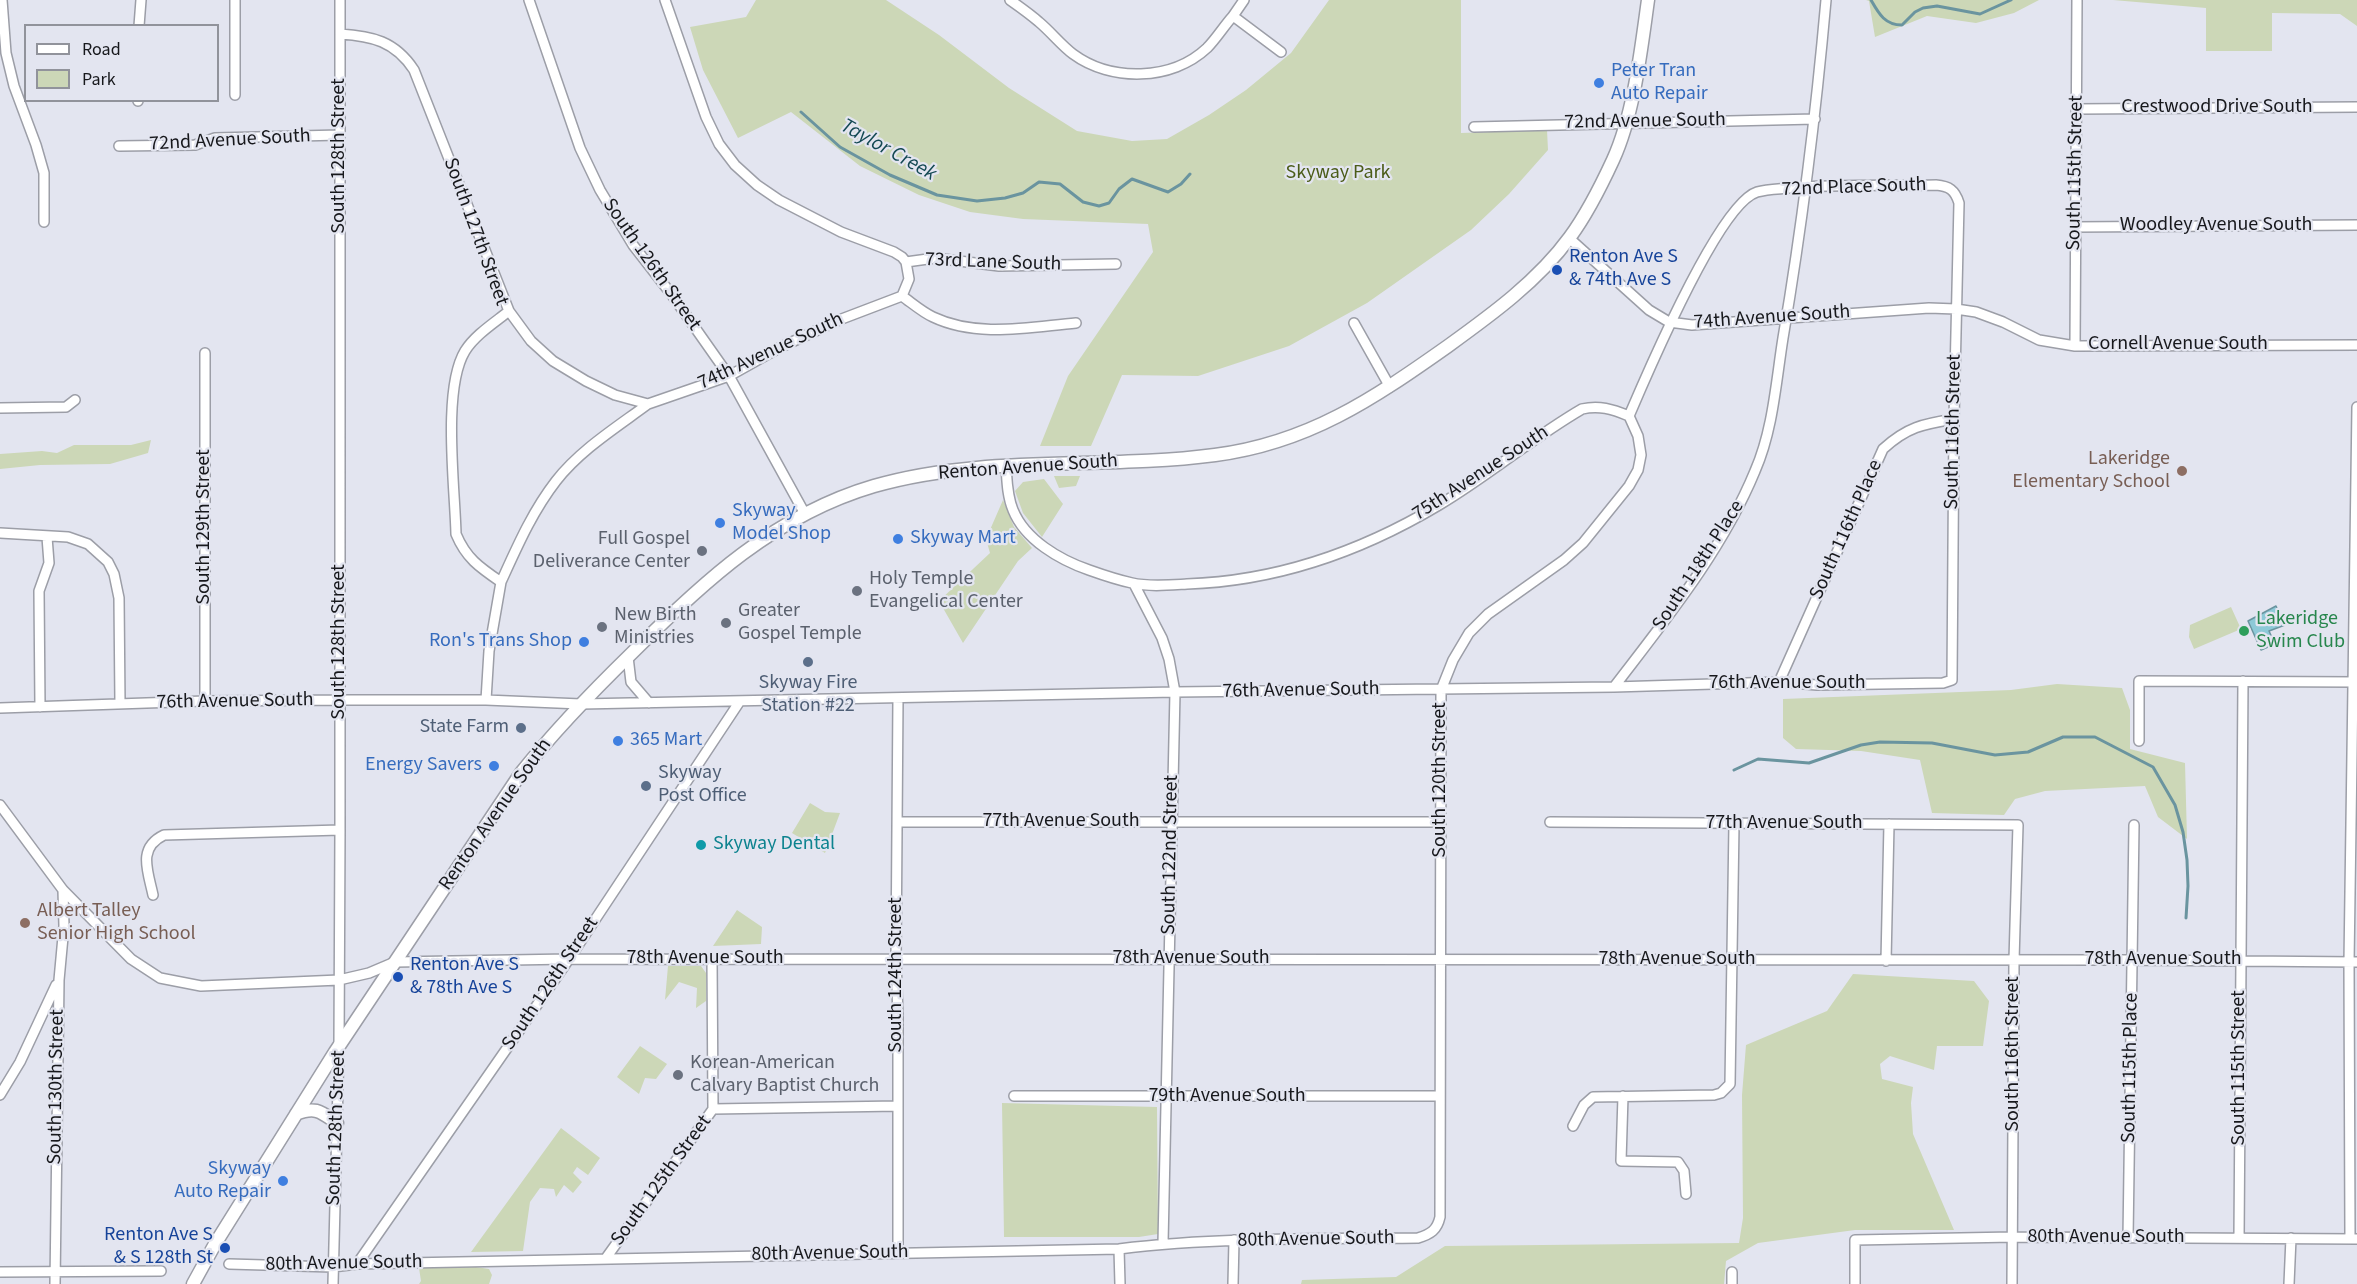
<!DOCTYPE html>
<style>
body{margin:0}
#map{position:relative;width:2357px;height:1284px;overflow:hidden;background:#e3e5f0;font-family:"Source Sans 3",sans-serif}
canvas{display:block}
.legend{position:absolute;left:24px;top:24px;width:195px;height:78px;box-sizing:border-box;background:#e3e5f0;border:2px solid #91939b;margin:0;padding:8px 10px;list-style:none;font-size:18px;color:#17181c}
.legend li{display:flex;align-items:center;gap:12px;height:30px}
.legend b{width:30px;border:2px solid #91939b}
</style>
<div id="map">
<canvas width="2357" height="1284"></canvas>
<ul class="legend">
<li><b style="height:8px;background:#fff"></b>Road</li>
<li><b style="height:16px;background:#ccd7b7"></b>Park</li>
</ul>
</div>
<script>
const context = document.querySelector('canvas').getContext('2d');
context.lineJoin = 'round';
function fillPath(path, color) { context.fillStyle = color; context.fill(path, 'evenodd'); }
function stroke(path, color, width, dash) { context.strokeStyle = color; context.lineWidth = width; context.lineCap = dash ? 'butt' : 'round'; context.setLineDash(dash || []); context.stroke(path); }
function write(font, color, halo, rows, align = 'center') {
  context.font = font + ' "Source Sans 3",sans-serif'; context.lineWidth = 4.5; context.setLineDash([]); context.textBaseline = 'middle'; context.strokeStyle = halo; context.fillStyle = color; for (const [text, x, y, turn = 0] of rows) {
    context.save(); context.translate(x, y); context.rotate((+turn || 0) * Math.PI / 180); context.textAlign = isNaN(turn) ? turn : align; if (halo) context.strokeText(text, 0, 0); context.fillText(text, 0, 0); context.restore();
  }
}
fillPath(new Path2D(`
 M756,0H886L939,35L1009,88L1077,131L1132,141L1167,139L1209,115L1246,90L1291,53L1329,0H1461V133L1547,130L1548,150L1509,194L1471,230L1367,303L1289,346L1198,376L1122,375L1091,446H1040L1068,376L1153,252L1148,224L1023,219L970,212L919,195L860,166L791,112L738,138L703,70L690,27L746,17Z
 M1866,0H2039L2014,13L1976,23L1927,16L1875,37L1869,1Z
 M2113,0H2357V26L2340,14L2272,13V51H2206V8Z
 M151,440L148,453L110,464L40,465L0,469V454L42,451L57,453L74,445H131Z
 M1054,476H1080L1076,486L1059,488Z
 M1044,479L1063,504L1042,537L1023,513L1015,491L1023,482Z
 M1003,500L1014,527L1032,548L1018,561L963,643L939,601L990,553L986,539Z
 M2231,607L2241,629L2194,649L2189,637L2190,625Z
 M2057,684L2122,688L2130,710V749L2185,763L2187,839L2158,817L2145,786L2045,791L2015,799L2004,815L1932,813L1920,760L1861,751L1796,749L1783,738V699L2011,690Z
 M810,803L825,812L840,813L825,853L792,833Z
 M737,910L762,927L761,944L713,946Z
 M668,966H701L706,973V1001L696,1008L697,988L679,982L665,1000Z
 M1853,974L1974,981L1989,1001L1983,1046H1937L1934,1070L1890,1056L1880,1064L1882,1079L1913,1087L1911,1103L1913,1134L1954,1230H1855L1758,1243L1726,1261L1724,1284H1301L1302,1280L1396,1277L1445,1246L1739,1243L1743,1218L1742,1095L1746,1045L1827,1011Z
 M640,1046L667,1064L656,1079L645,1078L639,1094L617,1077Z
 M1002,1103L1157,1107L1158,1234L1139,1237H1004Z
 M561,1128L600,1158L588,1175L577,1167L573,1173L582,1182L573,1193L564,1185L556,1197L554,1189L540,1188L530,1202L523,1251L471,1252Z
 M476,1267L489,1269L492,1275L489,1284H419L421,1281L419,1268Z`), '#ccd7b7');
const water = new Path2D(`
 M2276,606L2285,625L2269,631L2275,644L2261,650L2248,621Z`);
fillPath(water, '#8dc9d7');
stroke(water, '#6a949f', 1.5);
stroke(new Path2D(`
 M1871,0C1879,14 1885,25 1902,25L1915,12L1923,8L1937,6L1980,14L2011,0
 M801,112L840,147L890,175L937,195L977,201L1005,198L1023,193L1039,182L1060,184L1083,202L1099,206L1109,203L1119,189L1132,179L1168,192L1181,184L1190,174
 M1734,770L1758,759L1809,763L1861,745L1880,742L1932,743L1995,755L2028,752L2063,737H2095L2153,767L2175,805L2183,832L2187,860L2188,886L2186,918`), '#6a949f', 3);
const minor = new Path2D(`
 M2,0L6,53L14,86L36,145L44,173V222
 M529,0L580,148L600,190L633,245L672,295L729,376L805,514
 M1010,0C1020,7 1030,14 1039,22C1051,32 1061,45 1073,54C1111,82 1172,81 1207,48C1216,39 1224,26 1233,16
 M1244,0L1233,16L1281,52
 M139,26L141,0
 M340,34C372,36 395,41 414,70L509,311C494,323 475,335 465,351C442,389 455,488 456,534C466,558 479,567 501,582L489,651L486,700
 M235,95V0
 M138,101V100
 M2077,109L2357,107
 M1474,127L1815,119
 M119,146L195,145L215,138L340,135
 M2075,227L2357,225
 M1569,238L1649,310L1669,322L1692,325L1929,308L1956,309L1976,312L2003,322L2039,340L2075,346L2357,345
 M906,262L935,258L999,266L1116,264
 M902,296C912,303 922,312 933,317C977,338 1029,327 1076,323
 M509,311L531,341L553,361L586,381L615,395L648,404L729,376L779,348L839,320L902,296L909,279L906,262L902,257L894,252L841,232L779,200L757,185L735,165L719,144L706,117L665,0
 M1354,323L1390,387
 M2075,346L2077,0
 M205,353V701
 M0,408L66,407L75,400
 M1006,466C1007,480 1007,496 1013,510C1025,540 1060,560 1089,570C1103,575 1118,580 1132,583C1149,587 1170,585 1187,584C1277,581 1362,551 1439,505C1488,476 1532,438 1582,409C1599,405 1612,409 1629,416
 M0,533L68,537L88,544L108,562L114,574L119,598L120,704
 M501,582C517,547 532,512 556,481C580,450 617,427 648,404
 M1134,584L1162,638L1169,659L1175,692L1163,1243
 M628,657L631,682L649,703
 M1779,682L1883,449C1907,427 1923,424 1954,419
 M1614,687C1666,619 1722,551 1755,471C1773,430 1776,382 1783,338C1802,226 1816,113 1826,0
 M898,698L896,959L898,1017V1253
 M40,707L39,591L49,563L47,537
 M0,708L205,701L341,700H486L581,704L1175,692L1614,687L1779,682L1817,685L1943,683L1952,680L1954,419L1959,203C1955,190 1949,186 1936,185C1887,186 1838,184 1789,188C1779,189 1767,189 1757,192C1719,204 1647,374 1629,416L1638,436L1641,455L1638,470L1629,486L1583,543L1564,560L1488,614L1469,633L1453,660L1441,690L1440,1217C1437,1230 1431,1234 1418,1238C1319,1239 1218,1237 1119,1249L357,1264L333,1267L229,1264
 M2139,741V681L2357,682
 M0,805L63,890L131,959L160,978L201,986L339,980L369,973L395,962L569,959L2132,960L2357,962
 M898,822H1440
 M1550,822L2018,825L2014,960L2012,1284
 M153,895C148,871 137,848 164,835L340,830
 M1886,961L1889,824
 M0,1095L20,1062L56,985
 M1014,1096H1440
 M1623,1096L1621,1161L1678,1162L1684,1171L1686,1194
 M713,1109L898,1106
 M1573,1126L1584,1105L1593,1097L1714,1095L1721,1093L1730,1084L1734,824
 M2128,1238L2134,825
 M2239,1238L2243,681
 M2350,1239L2349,962L2357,407
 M1119,1249L1120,1284
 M606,1258L713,1109L712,959
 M357,1264L569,959L740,701
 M0,1272L161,1271
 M55,1284L59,980L64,926L63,890
 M333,1284L339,1046L340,830V0
 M1233,1284L1234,1240
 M1732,1284V1272
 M1855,1284V1240L2013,1237L2357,1239
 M2289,1284L2291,1238`);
const major = new Path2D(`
 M296,1114C316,1106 321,1112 337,1123
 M193,1284L215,1244L335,1052L521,773C555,730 593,691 632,653C703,582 775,515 874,486C985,454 1102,470 1215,455C1308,443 1373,399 1448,346C1491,315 1538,281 1570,237C1587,214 1601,186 1613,160C1634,114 1641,50 1648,0`);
stroke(minor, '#9c9ea7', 12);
stroke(major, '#9c9ea7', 15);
stroke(minor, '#fff', 9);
stroke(major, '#fff', 12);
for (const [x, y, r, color] of [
 [1599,83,6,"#3f7fe0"],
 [1557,270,6,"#1a4fb4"],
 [2182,471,6,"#8d6e63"],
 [720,523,6,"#3f7fe0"],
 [898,539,6,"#3f7fe0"],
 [702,551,6,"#6b7280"],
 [857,591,6,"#6b7280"],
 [726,623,6,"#6b7280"],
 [602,627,6,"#6b7280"],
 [2244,631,6,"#2e9e5b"],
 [584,642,6,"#3f7fe0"],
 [808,662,6,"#5c6f8a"],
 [521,728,6,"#5c6f8a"],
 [618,741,6,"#3f7fe0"],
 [494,766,6,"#3f7fe0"],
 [646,786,6,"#5c6f8a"],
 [701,845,6,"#0f9aa8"],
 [25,923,6,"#8d6e63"],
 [398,977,6,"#1a4fb4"],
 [678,1075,6,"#6b7280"],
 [283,1181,6,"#3f7fe0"],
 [225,1248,6,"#1a4fb4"]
]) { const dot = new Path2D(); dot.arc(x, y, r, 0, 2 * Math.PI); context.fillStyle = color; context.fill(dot); stroke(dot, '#e3e5f0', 2); }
write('20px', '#366cbe', '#e3e5f0', [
 ["Peter Tran",1611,72],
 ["Auto Repair",1611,95],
 ["Skyway",732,512],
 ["Model Shop",732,535],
 ["Skyway Mart",910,539],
 ["Ron's Trans Shop",572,642,"right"],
 ["365 Mart",630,741],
 ["Energy Savers",482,766,"right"],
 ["Skyway",271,1170,"right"],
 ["Auto Repair",271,1193,"right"]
], 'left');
write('20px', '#17181c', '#e3e5f0', [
 ["Crestwood Drive South",2217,108],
 ["72nd Avenue South",1645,122,-1],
 ["72nd Avenue South",230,141,-3],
 ["South 128th Street",340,156,-90],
 ["South 115th Street",2076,173,-89],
 ["72nd Place South",1854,188,-2],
 ["Woodley Avenue South",2216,226],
 ["South 127th Street",475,232,70],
 ["73rd Lane South",993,263,2],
 ["South 126th Street",651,265,55],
 ["74th Avenue South",1772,318,-4],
 ["Cornell Avenue South",2178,345],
 ["74th Avenue South",771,352,-25],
 ["South 116th Street",1954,432,-89],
 ["Renton Avenue South",1028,468,-4],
 ["75th Avenue South",1481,474,-33],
 ["South 129th Street",205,527,-90],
 ["South 116th Place",1847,530,-66],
 ["South 118th Place",1699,566,-57],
 ["South 128th Street",340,642,-90],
 ["76th Avenue South",1787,684],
 ["76th Avenue South",1301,691,-1],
 ["76th Avenue South",235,702,-1],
 ["South 120th Street",1441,780,-90],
 ["Renton Avenue South",496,815,-55],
 ["77th Avenue South",1061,822],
 ["77th Avenue South",1784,824],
 ["South 122nd Street",1171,855,-89],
 ["78th Avenue South",705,959],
 ["78th Avenue South",1191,959],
 ["78th Avenue South",1677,960],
 ["78th Avenue South",2163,960],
 ["South 124th Street",897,975,-90],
 ["South 126th Street",551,984,-56],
 ["South 116th Street",2014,1054,-90],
 ["South 115th Place",2131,1068,-89],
 ["South 115th Street",2240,1068,-90],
 ["South 130th Street",57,1087,-89],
 ["79th Avenue South",1227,1097],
 ["South 128th Street",337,1128,-88],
 ["South 125th Street",662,1181,-54],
 ["80th Avenue South",2106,1238],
 ["80th Avenue South",1316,1240,-1],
 ["80th Avenue South",830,1254,-1],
 ["80th Avenue South",344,1264,-1]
]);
write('20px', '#4b5c18', '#e3e5f0', [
 ["Skyway Park",1338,174]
]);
write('20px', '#164399', '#e3e5f0', [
 ["Renton Ave S",1569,258],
 ["& 74th Ave S",1569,281],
 ["Renton Ave S",410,966],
 ["& 78th Ave S",410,989],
 ["Renton Ave S",213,1236,"right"],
 ["& S 128th St",213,1259,"right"]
], 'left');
write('20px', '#785e54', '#e3e5f0', [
 ["Lakeridge",2170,460],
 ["Elementary School",2170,483],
 ["Albert Talley",37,912,"left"],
 ["Senior High School",37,935,"left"]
], 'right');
write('20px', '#5b616d', '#e3e5f0', [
 ["Full Gospel",690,540,"right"],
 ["Deliverance Center",690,563,"right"],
 ["Holy Temple",869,580],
 ["Evangelical Center",869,603],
 ["Greater",738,612],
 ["Gospel Temple",738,635],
 ["New Birth",614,616],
 ["Ministries",614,639],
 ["Korean-American",690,1064],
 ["Calvary Baptist Church",690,1087]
], 'left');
write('20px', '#27864d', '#e3e5f0', [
 ["Lakeridge",2256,620],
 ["Swim Club",2256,643]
], 'left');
write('20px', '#4e5e75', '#e3e5f0', [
 ["Skyway Fire",808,684],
 ["Station #22",808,707],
 ["State Farm",509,728,"right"],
 ["Skyway",658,774,"left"],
 ["Post Office",658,797,"left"]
]);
write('20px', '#0d838f', '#e3e5f0', [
 ["Skyway Dental",713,845]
], 'left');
write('italic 21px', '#144953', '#e3e5f0', [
 ["Taylor Creek",888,151,29]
]);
</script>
